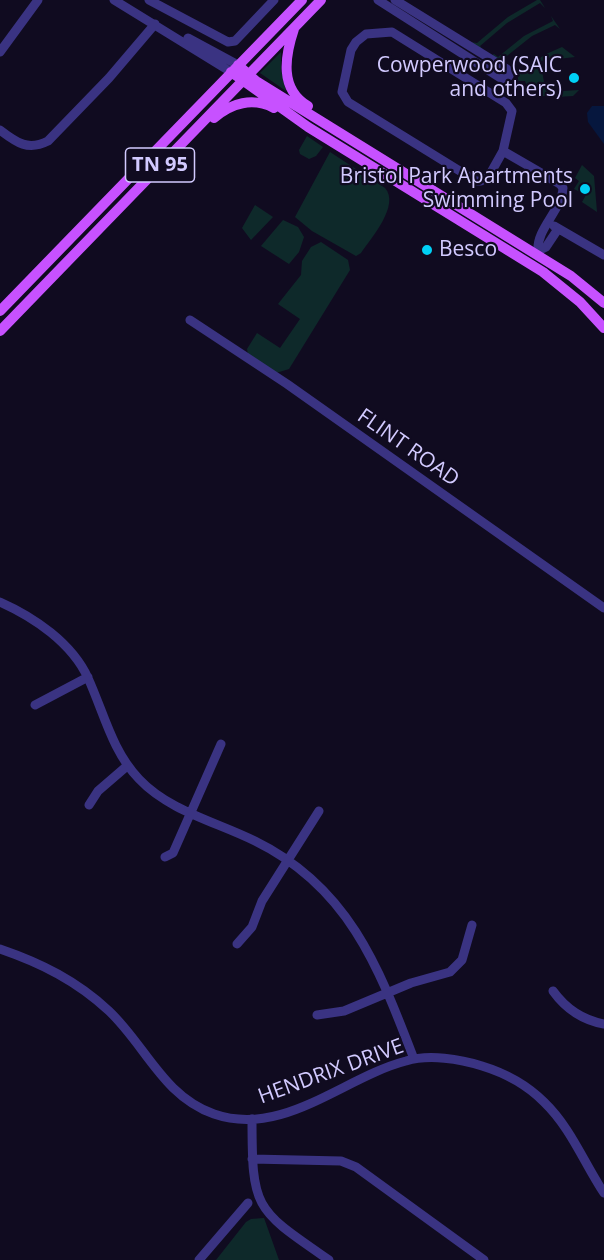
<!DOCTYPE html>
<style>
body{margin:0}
canvas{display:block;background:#100b20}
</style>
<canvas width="604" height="1260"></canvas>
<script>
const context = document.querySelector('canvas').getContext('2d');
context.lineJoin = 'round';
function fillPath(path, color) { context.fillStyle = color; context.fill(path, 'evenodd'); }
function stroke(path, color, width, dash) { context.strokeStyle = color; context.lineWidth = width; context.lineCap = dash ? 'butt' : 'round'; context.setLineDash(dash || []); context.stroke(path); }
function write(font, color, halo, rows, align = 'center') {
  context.font = font + ' "Open Sans",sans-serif'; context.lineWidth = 4.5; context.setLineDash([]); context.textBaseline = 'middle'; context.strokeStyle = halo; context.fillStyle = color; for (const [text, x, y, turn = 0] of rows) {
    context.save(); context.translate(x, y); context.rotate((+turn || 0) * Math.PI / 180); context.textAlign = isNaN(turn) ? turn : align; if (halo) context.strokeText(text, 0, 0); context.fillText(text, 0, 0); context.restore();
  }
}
fillPath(new Path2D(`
 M537,0H540L545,8L540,3L507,23L480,46L484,51L470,42L477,43L508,17Z
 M551,16L560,29L555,25L532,36L503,59L506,63L491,56L494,54L498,57L524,36L553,21Z
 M562,47L575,57L540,61L544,82H547L548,92L579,90L573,96C556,97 533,101 525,81H518V75L544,55Z
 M281,52V70L286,91L260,73Z
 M307,136L323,147L316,156L309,159L300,154L299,150Z
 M330,152L385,188C400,205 372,237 361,253L356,256L312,231L295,217Z
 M582,165L594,176L597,212L582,202L586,195L574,189L579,181L575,178Z
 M255,205L273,217L251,240L242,228Z
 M283,220L298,227L304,237L299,252L289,264L261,246Z
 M321,242L348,260L350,270L289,369L276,373L248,354L247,349L257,333L280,348L300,319L278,304L301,275L302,261L311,247Z
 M264,1218L279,1260H216L246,1222L251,1219Z`), '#0e292a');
fillPath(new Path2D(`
 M592,106H604V144L588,122L587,113Z`), '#06173e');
stroke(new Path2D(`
 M114,0L231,72
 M149,0L228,42L235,41L274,0
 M378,0L502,79L509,76L507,69L395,0
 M188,38L238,65
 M0,52L38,0
 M0,130C17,143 28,151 48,141L109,78L155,24
 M503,151L489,176L481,181H476L348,102L342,92L351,50L356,42L366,34L392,32L506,103L512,111L503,151L560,184L563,188C562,210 536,229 538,251L546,247L558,229
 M554,226L604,255
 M190,320L287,384L604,608
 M0,602C34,617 72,643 88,678C104,713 112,751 139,779C169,811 217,822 255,841C349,887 379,968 414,1059
 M35,705L88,677
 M89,805L98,791L127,766
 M165,857L173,853L221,744
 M237,944L252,927L262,901L319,811
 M0,949C41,963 77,981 109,1011C146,1046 163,1096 214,1114C283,1138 344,1077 406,1061C429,1054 460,1059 482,1066C505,1073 527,1085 544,1102C571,1128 584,1163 604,1193
 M553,991C566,1009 582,1020 604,1024
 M317,1015L344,1011L411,983L450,972L462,960L472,925
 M252,1119C252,1210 255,1209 329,1260
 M252,1159L341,1161L356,1167L484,1260
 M199,1260L248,1203`), '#3a3382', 9);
stroke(new Path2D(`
 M294,29C285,56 279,89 308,106
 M238,65L256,81L571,276L604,303
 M231,72L308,127L543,272L580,302L604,328
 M214,118C231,103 253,97 274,108
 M0,311L302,0
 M0,331L321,0`), '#c751ff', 10);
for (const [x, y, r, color] of [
 [574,78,6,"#00d0f5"],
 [585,189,6,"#00d0f5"],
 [427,250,6,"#00d0f5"]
]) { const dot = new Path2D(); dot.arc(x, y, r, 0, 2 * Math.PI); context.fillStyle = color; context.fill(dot); stroke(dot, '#100b20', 2); }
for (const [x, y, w] of [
 [160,165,69]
]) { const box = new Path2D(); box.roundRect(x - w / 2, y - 17, w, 34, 4.5); context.fillStyle = '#100b20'; context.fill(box); stroke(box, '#d2caff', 1.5); }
write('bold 20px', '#d2caff', null, [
 ["TN 95",160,165]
]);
write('21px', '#d2caff', '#100b20', [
 ["Cowperwood (SAIC",562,66],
 ["and others)",562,90],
 ["Bristol Park Apartments",573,177],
 ["Swimming Pool",573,201],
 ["Besco",439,250,"left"]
], 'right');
write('21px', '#d2caff', '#100b20', [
 ["FLINT ROAD",408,448,35],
 ["HENDRIX DRIVE",331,1072,-20]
]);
</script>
